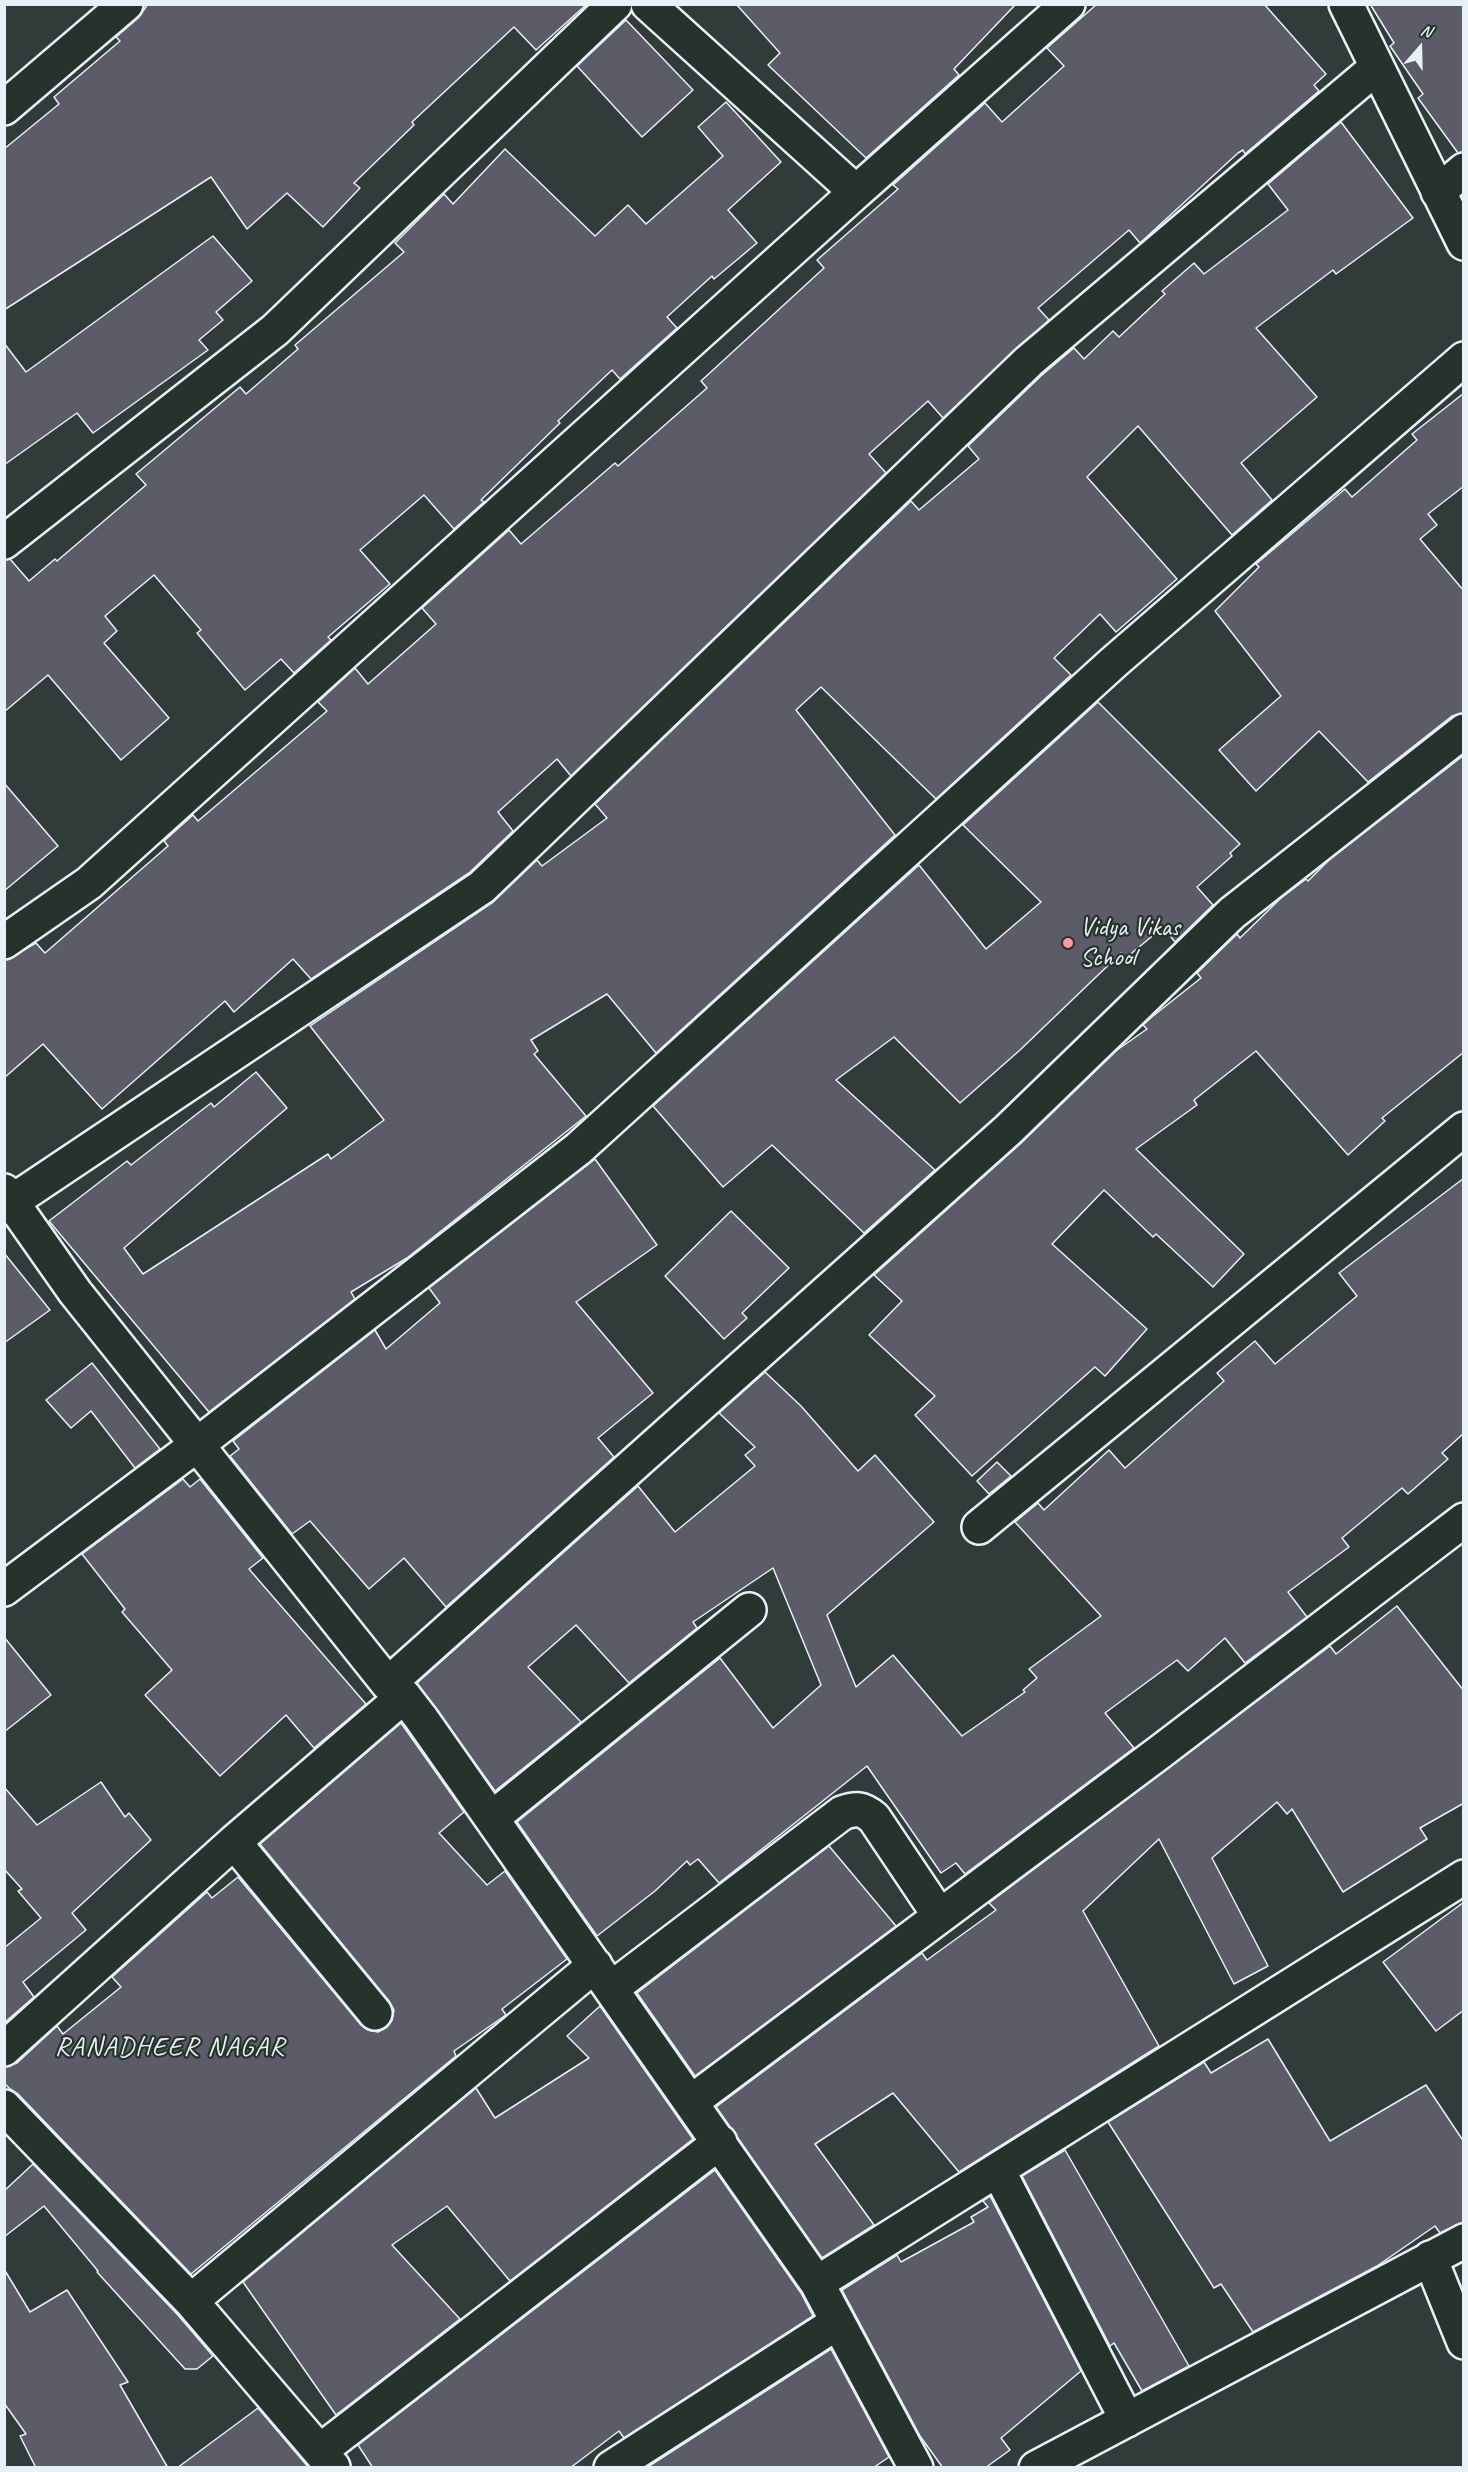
<!DOCTYPE html>
<style>
body{margin:0}
#map{position:relative;width:1468px;height:2472px;overflow:hidden;background:#313b39;font-family:Caveat,sans-serif}
canvas{display:block}
.frame{position:absolute;inset:0;border:6px solid #e8f1f8;pointer-events:none}
.north{position:absolute;left:1390px;top:18px;width:60px;height:60px;-webkit-text-stroke:4px #26332d;paint-order:stroke;rotate:20deg;font-size:16px;font-weight:700;line-height:24px;text-align:center;color:#e8f1f8}
.north::after{content:'';display:block;margin:auto;width:21px;height:27px;background:#e8f1f8;clip-path:polygon(50% 0,100% 100%,50% 72%,0 100%)}
</style>
<div id="map">
<canvas width="1468" height="2472"></canvas>
<div class="frame"></div>
<div class="north">N</div>
</div>
<script>
const context = document.querySelector('canvas').getContext('2d');
context.lineJoin = 'round';
function fillPath(path, color) { context.fillStyle = color; context.fill(path, 'evenodd'); }
function stroke(path, color, width, dash) { context.strokeStyle = color; context.lineWidth = width; context.lineCap = dash ? 'butt' : 'round'; context.setLineDash(dash || []); context.stroke(path); }
function write(font, color, halo, rows, align = 'center') {
  context.font = font + ' Caveat,sans-serif'; context.lineWidth = 4.5; context.setLineDash([]); context.textBaseline = 'middle'; context.strokeStyle = halo; context.fillStyle = color; for (const [text, x, y, turn = 0] of rows) {
    context.save(); context.translate(x, y); context.rotate((+turn || 0) * Math.PI / 180); context.textAlign = isNaN(turn) ? turn : align; if (halo) context.strokeText(text, 0, 0); context.fillText(text, 0, 0); context.restore();
  }
}
const building = new Path2D(`
 M148,4H587L536,50L514,27L412,122L414,125L354,183L360,188L323,227L287,193L247,229L211,177L4,310V149L59,104L54,97L120,41L116,37L138,18Z
 M736,4H1016L954,69L959,75L866,158L768,65L780,53Z
 M1097,4H1264L1326,74L1314,85L1319,91L1245,154L1243,150L1238,153L1140,243L1129,230L1038,308L1049,320L943,418L928,401L869,454L886,473L571,776L557,759L498,812L513,831L470,872L311,979L293,959L234,1012L225,1001L102,1109L43,1044L4,1078V961L36,943L45,953L168,846L164,841L193,815L198,821L327,711L318,702L355,668L368,684L436,624L422,608L509,530L521,544L615,463L618,466L707,388L701,381L824,268L817,260L898,189L893,185L985,103L1002,122L1064,66L1047,48Z
 M1370,4H1464V152L1458,153L1418,98L1423,94L1390,46L1394,43Z
 M626,20L693,90L642,137L577,66Z
 M726,102L781,162L728,210L757,243L714,279L712,276L667,317L677,328L620,379L612,370L558,421L560,423L481,500L484,502L454,529L424,495L360,550L390,584L328,637L331,640L294,673L281,659L245,690L197,633L201,630L154,575L105,616L117,631L104,643L169,718L121,760L48,675L4,712V560L10,559L29,581L55,559L57,561L146,485L136,474L240,387L246,394L298,349L295,345L404,252L395,243L444,194L453,204L505,149L595,236L628,205L646,224L723,156L698,127Z
 M1341,122L1413,218L1336,274L1333,270L1256,328L1317,397L1241,463L1272,500L1232,535L1138,426L1087,477L1177,579L1116,632L1100,614L1054,658L1071,675L936,799L821,687L796,710L895,835L656,1053L607,994L531,1040L538,1051L534,1054L586,1116L407,1258L351,1292L355,1299L209,1412L49,1221L127,1161L131,1165L211,1103L214,1107L256,1072L287,1108L124,1248L143,1274L328,1154L331,1159L384,1120L310,1026L492,903L537,860L542,866L607,818L595,804L911,501L919,510L979,459L968,446L1042,375L1074,348L1084,359L1113,331L1119,337L1165,294L1162,291L1194,263L1204,274L1288,210L1268,184Z
 M213,236L252,281L216,312L223,320L199,340L208,350L93,433L77,413L4,465V343L26,372Z
 M1464,393V486L1428,514L1437,525L1420,539L1464,591V713L1452,716L1368,782L1319,731L1256,791L1219,750L1281,696L1215,611L1259,567L1256,564L1345,489L1352,497L1417,440L1412,434Z
 M1098,702L1240,844L1230,853L1232,856L1197,887L1213,905L1175,942L1163,927L1126,958L1121,953L1020,1050L960,1103L894,1037L836,1080L935,1170L864,1233L772,1145L723,1187L653,1106L919,865L986,949L1041,902L963,825Z
 M1464,755V1052L1382,1118L1385,1121L1348,1155L1256,1051L1194,1100L1197,1105L1136,1149L1244,1254L1213,1287L1156,1234L1153,1237L1104,1190L1052,1244L1147,1329L1105,1376L1095,1367L972,1476L915,1415L935,1396L869,1335L902,1301L874,1275L1021,1143L1117,1050L1147,1029L1143,1025L1153,1016L1201,978L1197,973L1237,934L1240,938L1281,898L1306,879L1308,881L1329,860Z
 M4,783L58,846L4,891Z
 M595,1159L657,1245L576,1302L653,1393L598,1438L614,1457L446,1607L404,1558L369,1589L310,1521L292,1534L230,1456L239,1449L233,1441L375,1330L386,1349L440,1303L429,1288Z
 M1464,1178V1433L1442,1453L1448,1459L1408,1494L1402,1488L1342,1538L1349,1547L1288,1592L1307,1617L1245,1663L1225,1638L1188,1671L1177,1660L1105,1713L1134,1748L965,1874L956,1863L941,1873L867,1766L719,1883L698,1859L690,1865L687,1861L655,1891L597,1936L517,1822L720,1658L773,1728L821,1685L773,1568L693,1622L697,1628L629,1683L576,1625L528,1667L581,1722L495,1791L417,1683L638,1486L675,1532L755,1466L745,1455L755,1447L719,1413L765,1372L801,1406L858,1471L875,1455L934,1522L827,1615L856,1687L893,1655L962,1736L1025,1692L1023,1690L1037,1678L1029,1669L1101,1616L1015,1522L1038,1503L1044,1510L1109,1450L1125,1468L1224,1381L1217,1373L1255,1341L1275,1364L1357,1296L1339,1273Z
 M731,1211L789,1268L742,1313L747,1318L724,1339L665,1276Z
 M4,1253L50,1310L4,1343Z
 M92,1363L160,1449L135,1468L91,1411L71,1428L46,1400Z
 M997,1462L1011,1476L989,1494L977,1481Z
 M183,1479L190,1487L200,1479L263,1558L249,1569L366,1704L314,1748L286,1715L220,1776L145,1695L172,1670L122,1612L125,1609L82,1554Z
 M1397,1606L1464,1691V1803L1420,1828L1427,1839L1343,1892L1292,1809L1287,1814L1277,1802L1212,1858L1268,1966L1234,1984L1159,1839L1083,1911L1159,2046L959,2172L893,2093L815,2144L874,2225L822,2258L716,2107L922,1953L927,1960L996,1910L989,1903L1330,1646L1336,1654Z
 M4,1637L51,1695L4,1732Z
 M401,1723L464,1812L439,1833L487,1885L505,1871L567,1959L502,2009L506,2015L454,2051L456,2056L191,2274L18,2094L10,2089L4,2083V2067L17,2063L57,2026L63,2034L121,1987L112,1977L207,1892L212,1898L238,1877L361,2025L368,2030L378,2032L387,2027L392,2020L394,2010L389,2001L260,1844Z
 M101,1782L125,1817L129,1813L151,1840L72,1913L86,1930L23,1982L34,1997L4,2023V1948L41,1918L18,1891L22,1889L4,1869V1787L37,1825Z
 M829,1846L896,1926L695,2076L637,1993Z
 M1464,1902V2010L1436,2031L1383,1962Z
 M600,2006L693,2139L510,2281L447,2206L392,2245L460,2319L336,2415L243,2282L476,2088L495,2118L589,2058L567,2036Z
 M1268,2039L1330,2141L1426,2085L1464,2142V2222L1440,2233L1435,2226L1377,2266L1253,2332L1221,2284L1214,2288L1108,2122L1204,2062L1211,2073Z
 M1065,2150L1189,2366L1142,2391L1114,2343L1110,2346L1022,2176Z
 M33,2164L177,2314L213,2356L197,2369H185L97,2272L98,2271L44,2206L4,2237V2191Z
 M715,2170L801,2293L813,2316L624,2438L619,2431L570,2468H373L358,2445Z
 M990,2196L1081,2371L1001,2438L1010,2450L985,2468H943L920,2436L842,2290L897,2255L901,2262L974,2222L971,2217L988,2207L983,2201Z
 M4,2269L30,2312L67,2290L128,2382L120,2385L168,2468H36L20,2436L26,2434L4,2403Z
 M831,2349L889,2457L873,2468H646Z
 M258,2408L309,2468H177Z`);
fillPath(building, '#5c5c68');
stroke(building, '#e8f1f8', 1.5);
const minor = new Path2D(`
 M648,4L856,192L1068,4
 M1346,4L1464,243
 M4,108L126,4
 M1438,192L1464,170
 M4,542L275,330L615,4
 M4,942L89,883L856,192
 M4,1191L75,1292L388,1684L404,1696L421,1718L817,2283L916,2468
 M4,1207L482,887L1029,361L1377,67
 M979,1527L1464,1129
 M4,1589L198,1444L578,1149L1114,662L1464,359
 M388,1684L1008,1130L1232,913L1464,731
 M492,1818L749,1610
 M234,1842L375,2013
 M612,1988L842,1813C856,1808 862,1808 874,1818L939,1915
 M4,2049L234,1842L404,1696
 M691,2102L1160,1752L1464,1520
 M4,2107L191,2301L333,2467
 M998,2170L1127,2420
 M1430,2258L1464,2342
 M817,2283L1464,1877
 M191,2301L595,1965
 M320,2451L720,2142
 M611,2468L838,2322
 M1036,2468L1464,2241`);
stroke(minor, '#e8f1f8', 38);
stroke(minor, '#26332d', 33);
for (const [x, y, r, color] of [
 [1068,943,6,"#ff9aa2"]
]) { const dot = new Path2D(); dot.arc(x, y, r, 0, 2 * Math.PI); context.fillStyle = color; context.fill(dot); stroke(dot, '#26332d', 2); }
write('26px', '#e8f1f8', '#26332d', [
 ["Vidya Vikas",1080,928],
 ["School",1080,958]
], 'left');
context.letterSpacing = '1.5px';
write('27px', '#e8f1f8', '#26332d', [
 ["RANADHEER NAGAR",170,2048]
]);
context.letterSpacing = '0px';
</script>
